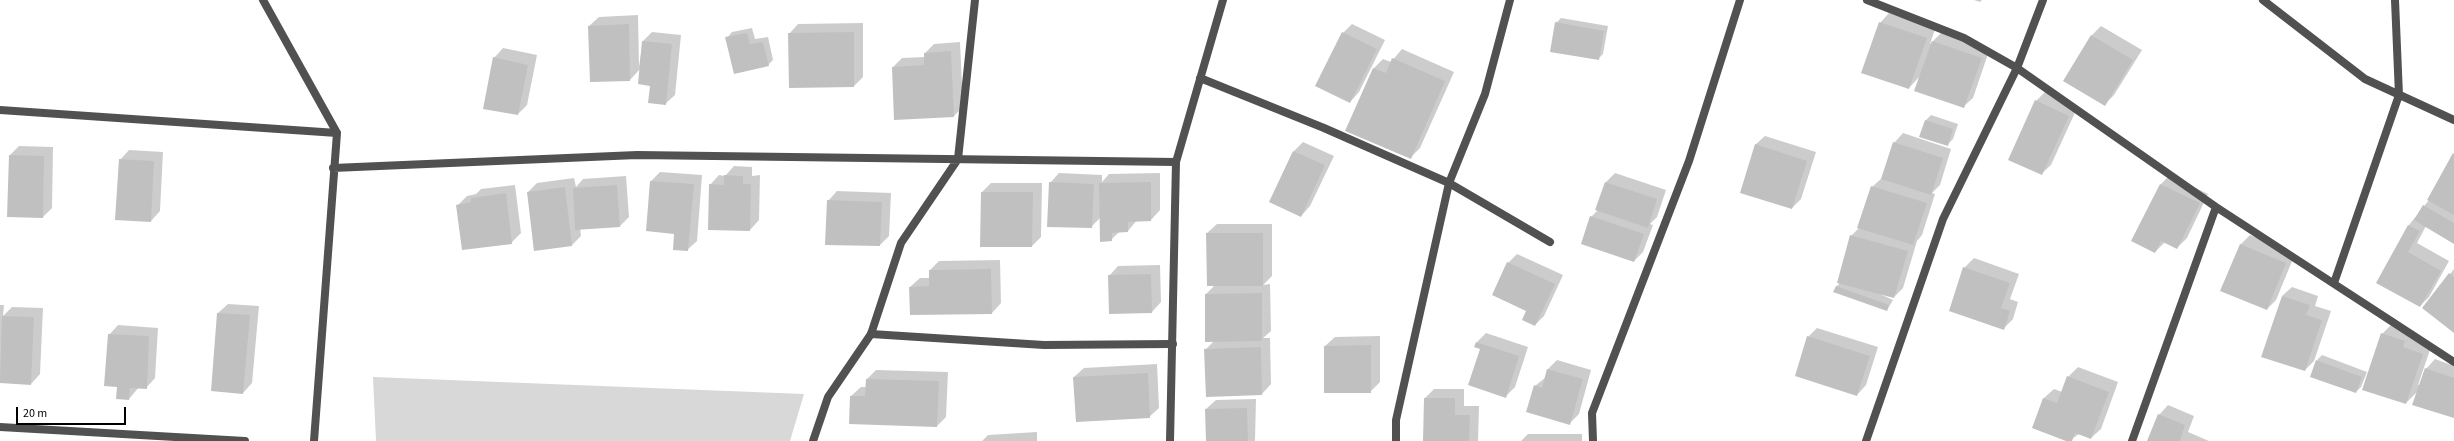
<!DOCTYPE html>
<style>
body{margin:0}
#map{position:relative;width:2454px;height:441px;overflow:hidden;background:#fff;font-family:"Source Sans 3",sans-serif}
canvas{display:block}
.scale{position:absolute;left:16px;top:407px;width:110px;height:18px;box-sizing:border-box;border:2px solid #000;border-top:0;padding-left:5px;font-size:12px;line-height:14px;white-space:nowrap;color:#000;-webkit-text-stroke:3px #fff;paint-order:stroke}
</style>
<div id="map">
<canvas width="2454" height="441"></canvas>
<div class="scale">20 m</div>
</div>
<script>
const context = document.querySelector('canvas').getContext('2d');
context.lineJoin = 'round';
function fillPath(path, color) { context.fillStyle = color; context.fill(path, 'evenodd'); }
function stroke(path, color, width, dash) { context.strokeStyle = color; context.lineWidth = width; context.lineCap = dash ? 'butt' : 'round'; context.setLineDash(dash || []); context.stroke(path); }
fillPath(new Path2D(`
 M373,377L804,394L790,441H376Z`), '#d8d8d8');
fillPath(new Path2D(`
 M1974,0H1982L1980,2Z
 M1889,13L1935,29L1930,44L1942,32L1990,48L1973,98L1963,107L1920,76L1909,88L1880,23Z
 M638,15L639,67L643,41L652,32L681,35L675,95L665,104L640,69L630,80L589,26L599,17Z
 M1561,18L1608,26L1603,54L1598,59L1556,23Z
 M863,23V77L854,86L789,34L798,24Z
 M1352,24L1385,40L1359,92L1350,102L1343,33Z
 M2101,26L2142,50L2114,95L2105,104L2092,35Z
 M752,28L755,39L768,37L773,60L768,65L727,38L732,32Z
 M960,42L963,107L954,116L893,67L902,58L925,57V53L934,44Z
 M503,48L537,55L527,105L518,114L494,58Z
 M1402,49L1454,72L1420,148L1411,157L1347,130L1374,68L1383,59L1391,62Z
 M2045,92L2078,106L2051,165L2041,174L2036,101Z
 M1931,115L1958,124L1953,139L1948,144L1921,136L1926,120Z
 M1903,133L1951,149L1940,185L1932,193L1935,194L1922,235L1917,241L1903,288L1894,297L1878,293L1893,300L1887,310L1836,287L1840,283L1851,236L1859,228L1872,187L1882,178L1894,143Z
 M1765,136L1816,152L1801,199L1792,208L1755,145Z
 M1303,142L1334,156L1310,206L1301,216L1294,151Z
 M19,146L53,147L52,208L43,217L10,155Z
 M129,150L163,152L160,211L151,221L120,160Z
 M2454,153V243L2426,226L2417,243L2449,261L2429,297L2420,306L2377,282L2409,225L2429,200Z
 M734,166L752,167V176L760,175L759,220L750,230L710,185L719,175L725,176Z
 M660,172L702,175L697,241L687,250L675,233L647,230L651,181Z
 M1059,173L1102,175V182L1109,174L1160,173V210L1151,220H1137L1128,231H1120L1111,240L1100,218L1091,227L1050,183Z
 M1615,173L1666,190L1657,217L1650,224L1653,225L1643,252L1634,261L1591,217L1598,210L1606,182Z
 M2170,175L2208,194L2187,238L2177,248L2165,242L2155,252L2161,184Z
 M626,176L629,217L620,226L580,228L581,236L572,245L534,250L528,192L537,183L574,178L576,187L583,179Z
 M991,183H1042L1041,237L1032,246H981L982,192Z
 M515,185L521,233L511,243L458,205L467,196L476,194L481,189Z
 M837,191L891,193L889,236L880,245L828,201Z
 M1217,224H1272V276L1263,285L1270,284L1271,331L1263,338H1270L1271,384L1262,394L1207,396L1205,350L1214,341L1206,294L1215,285L1207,233Z
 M2250,235L2295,254L2276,300L2267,309L2240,245Z
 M1517,254L1563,275L1544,316L1535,325L1508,263Z
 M1974,258L2019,274L2010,299L2018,302L2013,319L2003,329L1964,268Z
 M1000,260L1001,303L992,313L910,287L920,278H930V270L939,261Z
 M1160,265L1161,302L1152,312L1109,276L1118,266Z
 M2454,269V331L2423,308Z
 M2292,287L2318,296L2315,306L2331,311L2314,361L2305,370L2282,296Z
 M228,304L259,306L252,383L243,393L218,313Z
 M0,305H4L3,316L12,307L43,308L40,374L31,384L0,382Z
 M118,325L158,328L155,378L146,388L139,387L129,399L118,386L109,335Z
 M2391,325L2432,344L2418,385H2420L2426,369L2435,359L2454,366V417L2418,391L2406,403L2382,334Z
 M1817,328L1878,347L1866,385L1857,395L1808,337Z
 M1486,333L1528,347L1515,387L1506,396L1477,342Z
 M1380,336V382L1370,392L1325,346L1335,337Z
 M2322,355L2367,372L2361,387L2356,392L2317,360Z
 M1557,360L1591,370L1579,414L1569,424L1535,386L1546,377L1548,369Z
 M1157,364L1159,408L1149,417L1074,377L1084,368Z
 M2078,367L2118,382L2101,429L2091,438L2079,434L2069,441L2033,428L2044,398L2054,389L2062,392L2068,377Z
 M876,370L948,372L946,417L937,426L851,396L861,387H867V379Z
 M1434,389H1464V406H1479L1478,441H1424L1425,398Z
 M1256,399L1255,441H1207L1206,409L1216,400Z
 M2168,405L2194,416L2188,432L2209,441H2148L2159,415Z
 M1037,432V441H982L988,435Z
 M1528,434H1582V441H1521Z`), '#0003');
fillPath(new Path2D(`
 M1555,22L1604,31L1599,60L1550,52Z
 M1879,22L1927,38L1909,89L1861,73Z
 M629,24L630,81L590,82L588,26Z
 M854,32V87L789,88L788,33Z
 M1342,32L1377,49L1350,103L1315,86Z
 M747,33L750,44L763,42L769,66L734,74L725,37Z
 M2091,35L2133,60L2105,106L2063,81Z
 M642,41L672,44L666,105L648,103L650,86L638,84Z
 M1932,41L1982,58L1964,108L1914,91Z
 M951,51L954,117L894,120L892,67L924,65V53Z
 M493,57L528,65L518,115L483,109Z
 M1392,58L1445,81L1411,159L1345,131L1373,68L1386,73Z
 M2035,100L2069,116L2042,175L2008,160Z
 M1925,120L1953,129L1948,146L1919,137Z
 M1893,142L1943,158L1931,195L1881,179Z
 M1755,144L1807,161L1792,209L1740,193Z
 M1293,151L1325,165L1301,217L1269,202Z
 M2453,153L2454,154V215L2427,200Z
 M9,155L44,156L43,218L7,217Z
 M119,159L154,161L151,222L115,220Z
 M724,175L743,176V184H751L750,231L708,230L709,184L724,185Z
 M650,181L694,184L688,251L673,250L674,234L646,231Z
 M1049,182L1094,184L1092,228L1047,227Z
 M1151,182V221L1128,222V232L1112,233V241L1100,242L1099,183Z
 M1605,182L1657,199L1648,228L1595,210Z
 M2160,184L2200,203L2177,249L2161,241L2155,253L2131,241Z
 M617,185L620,227L575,230L573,188Z
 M1871,186L1927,203L1913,245L1857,228Z
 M565,187L572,246L534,251L527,192Z
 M981,192H1033L1032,247H980Z
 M506,193L512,244L462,250L456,205L471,202V198Z
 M827,200L882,202L880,246L825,245Z
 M2423,205L2454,223V244L2414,220Z
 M1590,216L1644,234L1634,262L1581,244Z
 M2408,225L2420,231L2408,252L2441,271L2420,307L2376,283Z
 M1206,233H1263V286H1207Z
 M1850,235L1908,251L1894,298L1837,283Z
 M2240,244L2286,263L2267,310L2220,291Z
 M1507,262L1555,284L1535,326L1522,320L1526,311L1492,295Z
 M1963,267L2010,283L2001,308L2010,311L2004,330L1949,311Z
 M991,269L992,314L910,315L909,287L929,286V270Z
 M2449,273L2454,277V333L2422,308Z
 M1151,274L1152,313L1109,314L1108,275Z
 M1836,286L1889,305L1887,311L1833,292Z
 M1262,293V341L1205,342V294Z
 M2282,296L2310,305L2306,315L2322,320L2305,371L2261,357Z
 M217,313L250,315L243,394L211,391Z
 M2,316L34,317L31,385L0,383Z
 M2381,333L2405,341L2403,347L2423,354L2406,404L2362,390Z
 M108,334L149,336L147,389L130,388L129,400L116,399L117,387L104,386Z
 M1807,336L1870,356L1857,396L1795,376Z
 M1476,342L1519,356L1506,398L1468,385L1480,349L1474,347Z
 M1371,345V393H1324V346Z
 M1261,347L1262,395L1206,397L1204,349Z
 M2316,360L2362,377L2356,393L2310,377Z
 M2425,368L2454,378V418L2412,405Z
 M1547,369L1583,379L1570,425L1526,412L1534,385L1542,388Z
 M1148,373L1150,418L1076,422L1073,377Z
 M2067,376L2109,392L2091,439L2075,433L2072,441H2066L2032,428L2043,398L2057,403Z
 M866,379L939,381L937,427L849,424L850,396H865Z
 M1424,398H1455V415H1470L1469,441H1423Z
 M1247,408L1248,441H1206L1205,409Z
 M2158,414L2185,425L2180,441H2147Z`), '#c0c0c0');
stroke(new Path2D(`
 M871,334L1044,345L1173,344`), '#515151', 8);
stroke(new Path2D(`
 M263,0L337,133L314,441
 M1867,0L1964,38L2017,68L2216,207L2454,362
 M2263,0L2365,79L2454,120
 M1200,78L1324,128L1449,183L1550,242
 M0,110L337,133
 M333,168L637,155L1176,162
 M2334,283L2399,95L2395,0
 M0,427L245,441
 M813,441L828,397L871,334L901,243L958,159L975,0
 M1170,441L1176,162L1223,0
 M1396,441V420L1449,183L1485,94L1510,0
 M1593,441L1592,413L1689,161L1740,0
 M1866,441L1943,219L2017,68L2043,0
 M2132,441L2216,207`), '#515151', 8);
</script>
